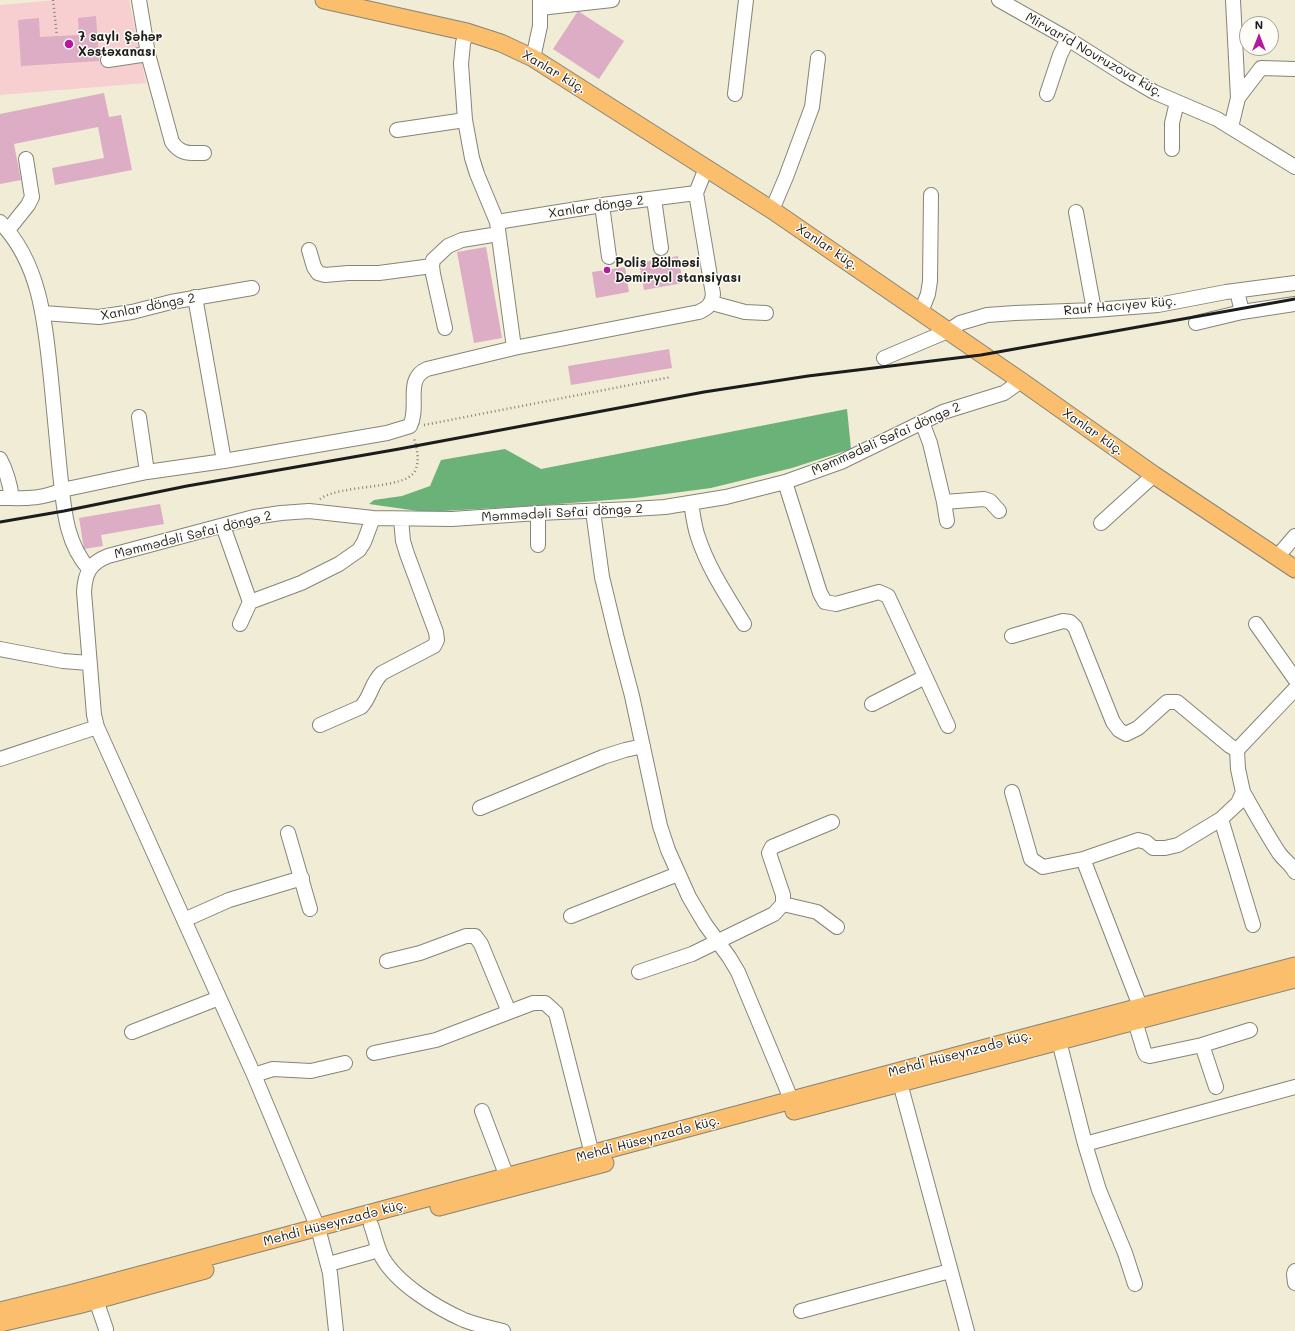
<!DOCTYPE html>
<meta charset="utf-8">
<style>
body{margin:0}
#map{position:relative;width:1295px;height:1331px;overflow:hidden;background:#f1ecd5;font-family:Mali,sans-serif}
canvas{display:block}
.north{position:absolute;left:1239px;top:16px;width:40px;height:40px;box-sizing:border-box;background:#fdfcf7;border:1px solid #a3a29f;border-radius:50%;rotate:0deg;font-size:11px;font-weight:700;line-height:16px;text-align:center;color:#1c1c1c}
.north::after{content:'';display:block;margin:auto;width:14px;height:18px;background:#b5179e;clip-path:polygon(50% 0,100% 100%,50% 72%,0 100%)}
</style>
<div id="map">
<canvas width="1295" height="1331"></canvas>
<div class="north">N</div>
</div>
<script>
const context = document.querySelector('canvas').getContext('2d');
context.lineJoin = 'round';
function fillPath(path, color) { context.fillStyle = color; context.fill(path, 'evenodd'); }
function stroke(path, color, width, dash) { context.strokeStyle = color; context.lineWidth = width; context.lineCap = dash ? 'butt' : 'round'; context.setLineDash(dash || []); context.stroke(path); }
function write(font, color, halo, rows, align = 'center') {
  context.font = font + ' Mali,sans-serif'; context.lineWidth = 3; context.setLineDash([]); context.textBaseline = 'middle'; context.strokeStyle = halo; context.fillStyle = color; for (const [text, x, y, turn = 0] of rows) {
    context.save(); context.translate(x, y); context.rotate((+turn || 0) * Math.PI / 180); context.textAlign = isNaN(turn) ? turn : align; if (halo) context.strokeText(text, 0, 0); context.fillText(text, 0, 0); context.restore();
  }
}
fillPath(new Path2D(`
 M57,0H129L146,83L0,95V5Z`), '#f7cfd1');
fillPath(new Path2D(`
 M847,409L851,449L792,468L711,488L635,498L532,506L425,512L369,504L374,500L402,496L430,486L441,460L505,449L541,469Z`), '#6bb278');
fillPath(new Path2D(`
 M578,11L624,41L599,79L553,49Z
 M96,16L99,61L21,66L18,20L39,18L40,37L79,35L78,18Z
 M104,93L109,117L121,115L132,170L55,185L52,168L104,158L98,127L14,144L21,180L0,184V114Z
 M486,247L502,338L474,343L457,252Z
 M678,256L683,283L644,290L639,263Z
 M625,267L629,292L596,298L592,272Z
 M669,349L672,368L571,385L568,366Z
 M160,504L164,524L101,535L103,546L84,549L79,518Z`), '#dcadc4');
const minor = new Path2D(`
 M139,0L148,54L172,142C181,155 190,153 204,153
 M999,0L1068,39L1125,75L1154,92L1217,119L1295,167
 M540,8L612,0
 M467,32L463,43L461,64L465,120L472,158L477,174L497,222L514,348
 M533,58L540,26V0
 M108,60L148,54
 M735,94L746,0
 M1047,94L1060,55L1068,39
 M1238,98L1261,68L1295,69
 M1231,127L1238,98L1233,0
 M397,130L465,120
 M1172,149V123L1177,102
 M654,199L661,248
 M602,205L609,257
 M772,210L786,177L812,107L818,58
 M1076,212L1094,310
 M0,222C41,264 45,324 51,379C54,411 57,442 60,473C64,507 65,542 89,569
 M497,222L602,205L696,193
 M8,230L28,205L32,197L26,159
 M309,250L314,267L318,273L325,275L348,273H379L432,266
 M1237,291L1242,312L1295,304
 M195,297L224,461
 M712,303L745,312L766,313
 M921,312L928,294L930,281L931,195
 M43,313L99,317L132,312L171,302L252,288
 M1196,323L1242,312
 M445,328L433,274L432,266L433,260L448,246L462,240L498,234
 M884,358L948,331L960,323L987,315L1015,313L1094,310L1158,305L1226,292L1295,283
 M139,417L147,472
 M922,422L930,443L944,502L947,521
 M0,459C7,472 10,484 12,498
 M785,482L820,593L825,602L836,604L879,592L888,596L948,726
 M0,498C23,498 40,500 62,490L147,472L224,461L387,433L410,426C420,406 404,379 427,369L514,348L699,312C708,308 712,304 713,294L696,193L706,168
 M944,502L984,499L990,501L999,511
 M691,503C693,514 694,526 698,537C708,568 727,596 744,624
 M593,511L602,577L617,639L632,696L660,826L668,850L689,897L705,924L729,957L738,972L791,1099
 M1101,523L1154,475
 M223,526L250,602L301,583L339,564L359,550L364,542L373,518
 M538,545V513
 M1277,557L1295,536
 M240,624L250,602
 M1256,624L1295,679
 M1012,636L1063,621L1070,622L1075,627L1113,722L1119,730L1126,734L1138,728L1167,702H1177L1230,746L1237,750L1295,689
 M0,649L63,661L89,663
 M872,704L925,677
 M320,725L361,707C371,697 371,683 382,673L434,646L437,640L436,632L407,554L403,541L401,519
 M0,759L97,727
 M1012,792L1031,859L1043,867L1083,859L1138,840L1146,842L1153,848H1165L1178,845L1221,819L1238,803L1243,792L1238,769L1237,750
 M1243,792C1255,813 1266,833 1279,853C1284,860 1291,864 1295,872
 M480,808L603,757L625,750L643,746
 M1221,819L1253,925
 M288,833L310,909
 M1083,859L1140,1006
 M783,904L817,912L837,927
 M571,916L678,874
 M184,920L229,900L302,878
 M387,961L420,953L466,936H475L481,944L509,1012
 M639,972L692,954L774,914L783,904V895L769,853L772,847L832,822
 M1135,1021L1144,1051L1146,1055L1150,1056L1202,1045L1250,1030
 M132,1032L219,998
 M1059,1041L1085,1144L1099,1190L1125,1253L1135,1284
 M1202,1045L1216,1087
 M374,1053L436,1040L533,1003H545L556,1013L592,1154
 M254,1075L273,1069L311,1071L345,1063
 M900,1083L967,1331
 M482,1111L507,1177
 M1085,1144L1295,1087
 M371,1225C375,1236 377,1247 382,1257C397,1284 437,1308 464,1320C477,1325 490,1328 503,1331
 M329,1264L379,1250
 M1295,1271L1294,1274L1295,1283
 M96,1300L106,1329
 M801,1311L950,1271
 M336,1331L330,1273L318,1228L254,1075L97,727L94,715L84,592C85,573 90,563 108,556L254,517L281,513L309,511L373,518L452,519L538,513L633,509L665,507L726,497L785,482L841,462L943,412L1004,393L1021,381`);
const major = new Path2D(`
 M324,0L467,32L501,43L533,58L772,210L1021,381L1154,475L1295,569
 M794,1111L1295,979
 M439,1207L605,1163
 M0,1311L73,1293C480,1185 887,1073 1295,966
 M0,1323L78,1305L205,1270`);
stroke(minor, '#868478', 16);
stroke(major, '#868478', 19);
stroke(new Path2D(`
 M53,0L57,36
 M424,425L671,377
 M320,499C340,484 405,490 415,471C420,460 417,449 414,438`), '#868478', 2.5, [1, 3]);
stroke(minor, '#fff', 14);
stroke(major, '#fabe6d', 17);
stroke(new Path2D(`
 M0,522L64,511L187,486L399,449L704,392L808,376L981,355L1295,299`), '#1c1c1c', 3);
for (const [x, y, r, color] of [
 [69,44,5,"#b5179e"],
 [607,270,4,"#b5179e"]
]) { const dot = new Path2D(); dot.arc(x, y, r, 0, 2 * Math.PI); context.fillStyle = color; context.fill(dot); stroke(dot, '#fdfcf7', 1.5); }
write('bold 13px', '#1c1c1c', '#fdfcf7', [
 ["7 saylı Şəhər",78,37],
 ["Xəstəxanası",78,52],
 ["Polis Bölməsi",615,263],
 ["Dəmiryol stansiyası",615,278]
], 'left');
write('13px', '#1c1c1c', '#fdfcf7', [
 ["Mirvarid Novruzova küç.",1094,55,30],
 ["Xanlar küç.",554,72,31],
 ["Xanlar döngə 2",596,207,-8],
 ["Xanlar küç.",827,247,34],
 ["Rauf Hacıyev küç.",1120,306,-5],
 ["Xanlar döngə 2",148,307,-11],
 ["Xanlar küç.",1093,432,35],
 ["Məmmədəli Səfai döngə 2",886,439,-24],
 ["Məmmədəli Səfai döngə 2",562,513,-3],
 ["Məmmədəli Səfai döngə 2",193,535,-14],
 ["Mehdi Hüseynzadə küç.",960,1054,-15],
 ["Mehdi Hüseynzadə küç.",648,1139,-15],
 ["Mehdi Hüseynzadə küç.",335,1223,-15]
]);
</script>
